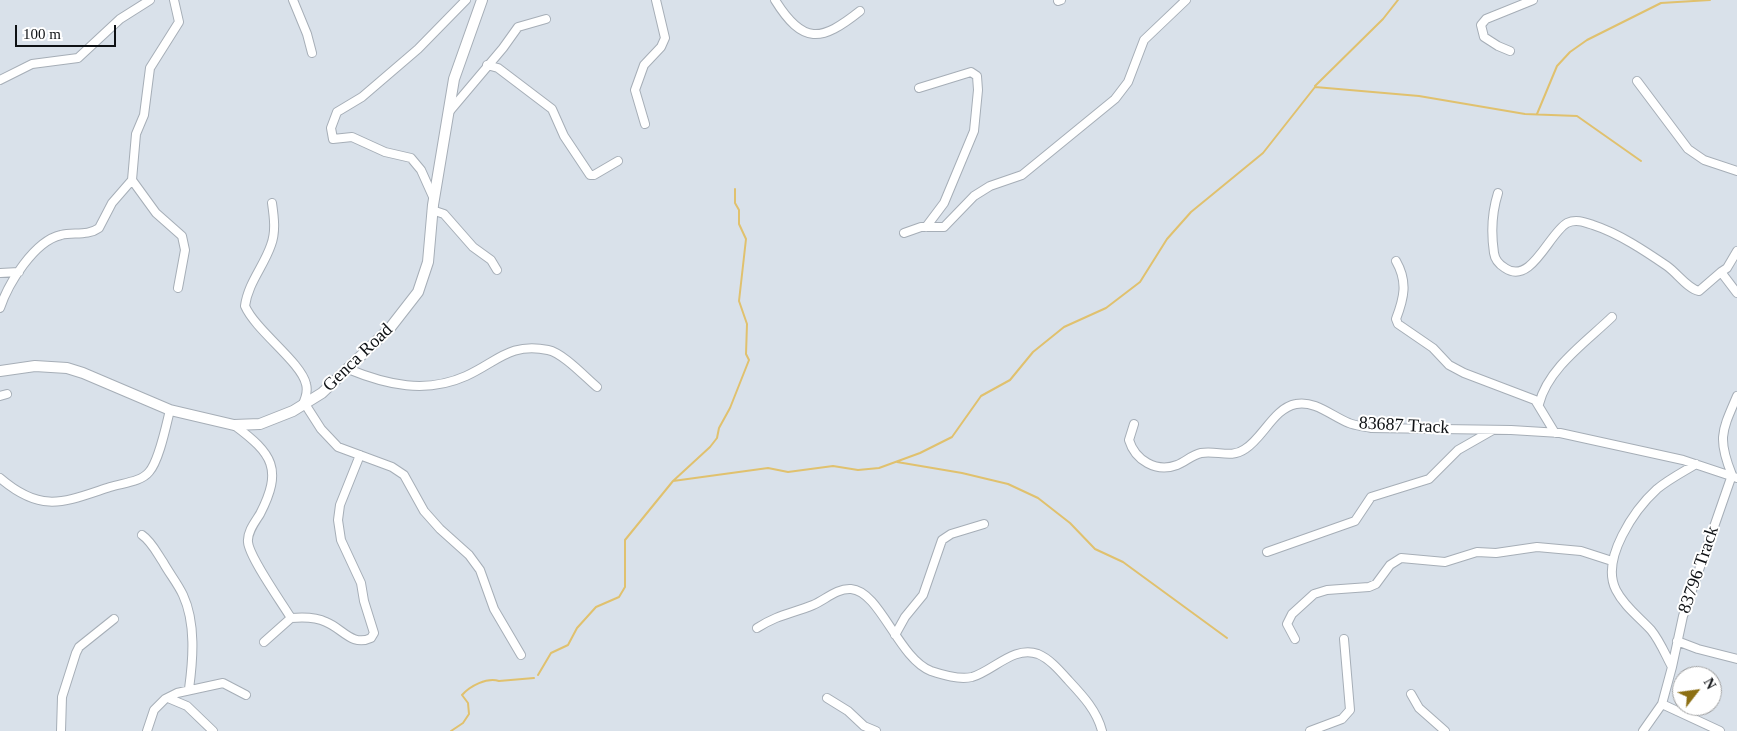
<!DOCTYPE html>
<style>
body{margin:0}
#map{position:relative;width:1737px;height:731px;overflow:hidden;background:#d9e1ea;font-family:"Times New Roman",serif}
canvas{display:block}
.north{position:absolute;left:1672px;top:666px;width:50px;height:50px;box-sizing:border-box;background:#fff;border:1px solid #9fa0a1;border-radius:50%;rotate:60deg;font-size:14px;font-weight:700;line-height:20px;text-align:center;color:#0e1114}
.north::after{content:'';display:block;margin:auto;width:18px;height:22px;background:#8d7014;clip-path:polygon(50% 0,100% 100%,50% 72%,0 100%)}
.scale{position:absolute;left:15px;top:25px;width:101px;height:22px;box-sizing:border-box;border:2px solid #0e1114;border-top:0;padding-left:6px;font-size:15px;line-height:18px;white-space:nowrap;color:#0e1114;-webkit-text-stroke:4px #fff;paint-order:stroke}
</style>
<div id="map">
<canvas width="1737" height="731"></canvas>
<div class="north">N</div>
<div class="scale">100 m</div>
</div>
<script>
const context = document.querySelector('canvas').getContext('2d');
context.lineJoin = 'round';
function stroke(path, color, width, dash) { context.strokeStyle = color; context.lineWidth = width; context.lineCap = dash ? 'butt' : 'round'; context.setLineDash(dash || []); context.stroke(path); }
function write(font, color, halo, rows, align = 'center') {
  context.font = font + ' "Times New Roman",serif'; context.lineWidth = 4; context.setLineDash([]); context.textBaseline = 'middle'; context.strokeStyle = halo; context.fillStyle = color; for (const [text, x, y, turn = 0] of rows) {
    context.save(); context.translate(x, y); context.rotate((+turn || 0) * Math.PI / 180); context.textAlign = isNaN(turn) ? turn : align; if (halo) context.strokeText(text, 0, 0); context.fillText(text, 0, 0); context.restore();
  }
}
stroke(new Path2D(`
 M1315,86L1383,19L1398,0
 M1537,114L1557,66L1570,52L1587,40L1661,3L1710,0
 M897,462L962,473L1008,484L1038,498L1070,523L1095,549L1123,562L1227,638
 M673,481L768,468L788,472L833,466L858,470L879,468L920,453L952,437L981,396L1010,380L1033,352L1064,327L1106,308L1140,282L1167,239L1191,212L1263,153L1315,87L1419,96L1525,114L1577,116L1641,161
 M538,675L551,653L568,645L577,628L596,607L619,597L625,587V540L673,481L710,447L717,438L719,428L730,408L749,360L746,354L747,324L739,301L746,239L739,224V210L735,203V189
 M451,731L463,723L469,714L468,703L462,695C470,686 487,677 499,681L534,678`), '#e0c16e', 2);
const street = new Path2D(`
 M293,0L307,34L312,53
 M775,0C803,45 821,42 860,11
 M1058,1L1061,0
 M1510,51L1498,46L1484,37L1481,25L1486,19L1533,0
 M487,65L498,68L552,109L564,136L590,175H594L618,161
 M0,80L32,64L78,58L120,19L150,0
 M1637,81L1688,149L1704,160L1737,171
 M919,88L971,72L977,76L978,90L974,131L944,203L926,227
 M449,112L503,48L518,27L546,19
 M645,124L635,90L644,65L661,47L665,38L656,0
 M132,180L156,213L182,236L185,250L178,288
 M1498,193C1492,212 1491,233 1494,253C1495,260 1500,265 1505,268C1531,286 1549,233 1567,223C1576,219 1584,222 1593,225C1618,233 1645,251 1667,266C1677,273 1688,289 1699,291L1721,272L1737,293
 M434,199L421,170L411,158L385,152L352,137L333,139L331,128L337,112L362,97L418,49L466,0
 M272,203C274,217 276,232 271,245C264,266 248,283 245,306C256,331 301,362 306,384C308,391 305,400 302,406
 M432,210L444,214L473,247L491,260L497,270
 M904,233L921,227H944L974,196L990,186L1022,175L1115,99L1128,82L1144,40L1186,0
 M1396,261C1408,282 1404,298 1396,319L1398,324L1433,348L1449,365L1464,373L1535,400L1555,433
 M1721,272L1727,268L1737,251
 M0,273L19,272
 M0,308C8,284 34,241 61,235C73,232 88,236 99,228L112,203L132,180L136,134L144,115L150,68L179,22L174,0
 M348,369C387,385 426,394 466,376C497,362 510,342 548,350C563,353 585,377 597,387
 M0,396L7,394
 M305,404L321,429L338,447L392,467L404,475L424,511L440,529L469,555L480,570L494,609L521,655
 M1539,404C1548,368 1586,342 1612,317
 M1134,424L1129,440C1135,460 1156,473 1177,465C1185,462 1192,455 1201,453C1217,450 1231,459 1245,449C1263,438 1274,408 1296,404C1315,400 1333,417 1349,423C1356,426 1364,426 1371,428L1511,430L1560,433L1683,460L1737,478
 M234,425C273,454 283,469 260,514C255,522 247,532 248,542C249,557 282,603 291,618C302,617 316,617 326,622C342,628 352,647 371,638L374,633L364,601L361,583L341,540L338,520L340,505L360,455
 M1732,475C1717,438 1722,431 1737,396
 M0,478C42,514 64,502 110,487C122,483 141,482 149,472C159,461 166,426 170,410
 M142,535C151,541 157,553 163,562C169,573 178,584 183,595C196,623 193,660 189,689
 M1267,552L1355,521L1371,497L1429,479L1458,450L1493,430
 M757,628C779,614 791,614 813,605C825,600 837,588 851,589C880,591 898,658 931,671C943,675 959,680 972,677C993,671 1014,645 1038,654C1050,659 1060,671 1069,681C1083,696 1097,711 1102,731
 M895,635L905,617L923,595L942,540L951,534L984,524
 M1295,639L1287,624L1292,614L1314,594L1327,590L1369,587L1376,584L1390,565L1401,558L1445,562L1477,552L1496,553L1537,547L1581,551L1612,561
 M1677,641L1698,649L1737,659
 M264,642L291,618
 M1672,667L1683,616L1732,475
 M1411,694L1419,708L1445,731
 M168,698L187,706L213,731
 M827,698L848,711L864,726L876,731
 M1662,704L1720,731
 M61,731L62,697L76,653L79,647L114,619
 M147,731L154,710L165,699L177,693L223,683L246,695
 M1310,731L1342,719L1350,710L1344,639
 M1643,731L1662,704L1672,667C1665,654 1660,641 1651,630C1639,617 1624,606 1616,590C1600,559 1635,509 1657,489C1669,479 1683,472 1696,464`);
const secondary = new Path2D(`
 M0,371L35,366L67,368L83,373L170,410L234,425L260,424L293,411L322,393L390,328L418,292L428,262L433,205L454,79L482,0`);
stroke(street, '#a6aeb7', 10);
stroke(secondary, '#a6aeb7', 12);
stroke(street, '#fff', 8);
stroke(secondary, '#fff', 10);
write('18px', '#0e1114', '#fff', [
 ["Genca Road",358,358,-44],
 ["83687 Track",1404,426,3],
 ["83796 Track",1699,570,-71]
]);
</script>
